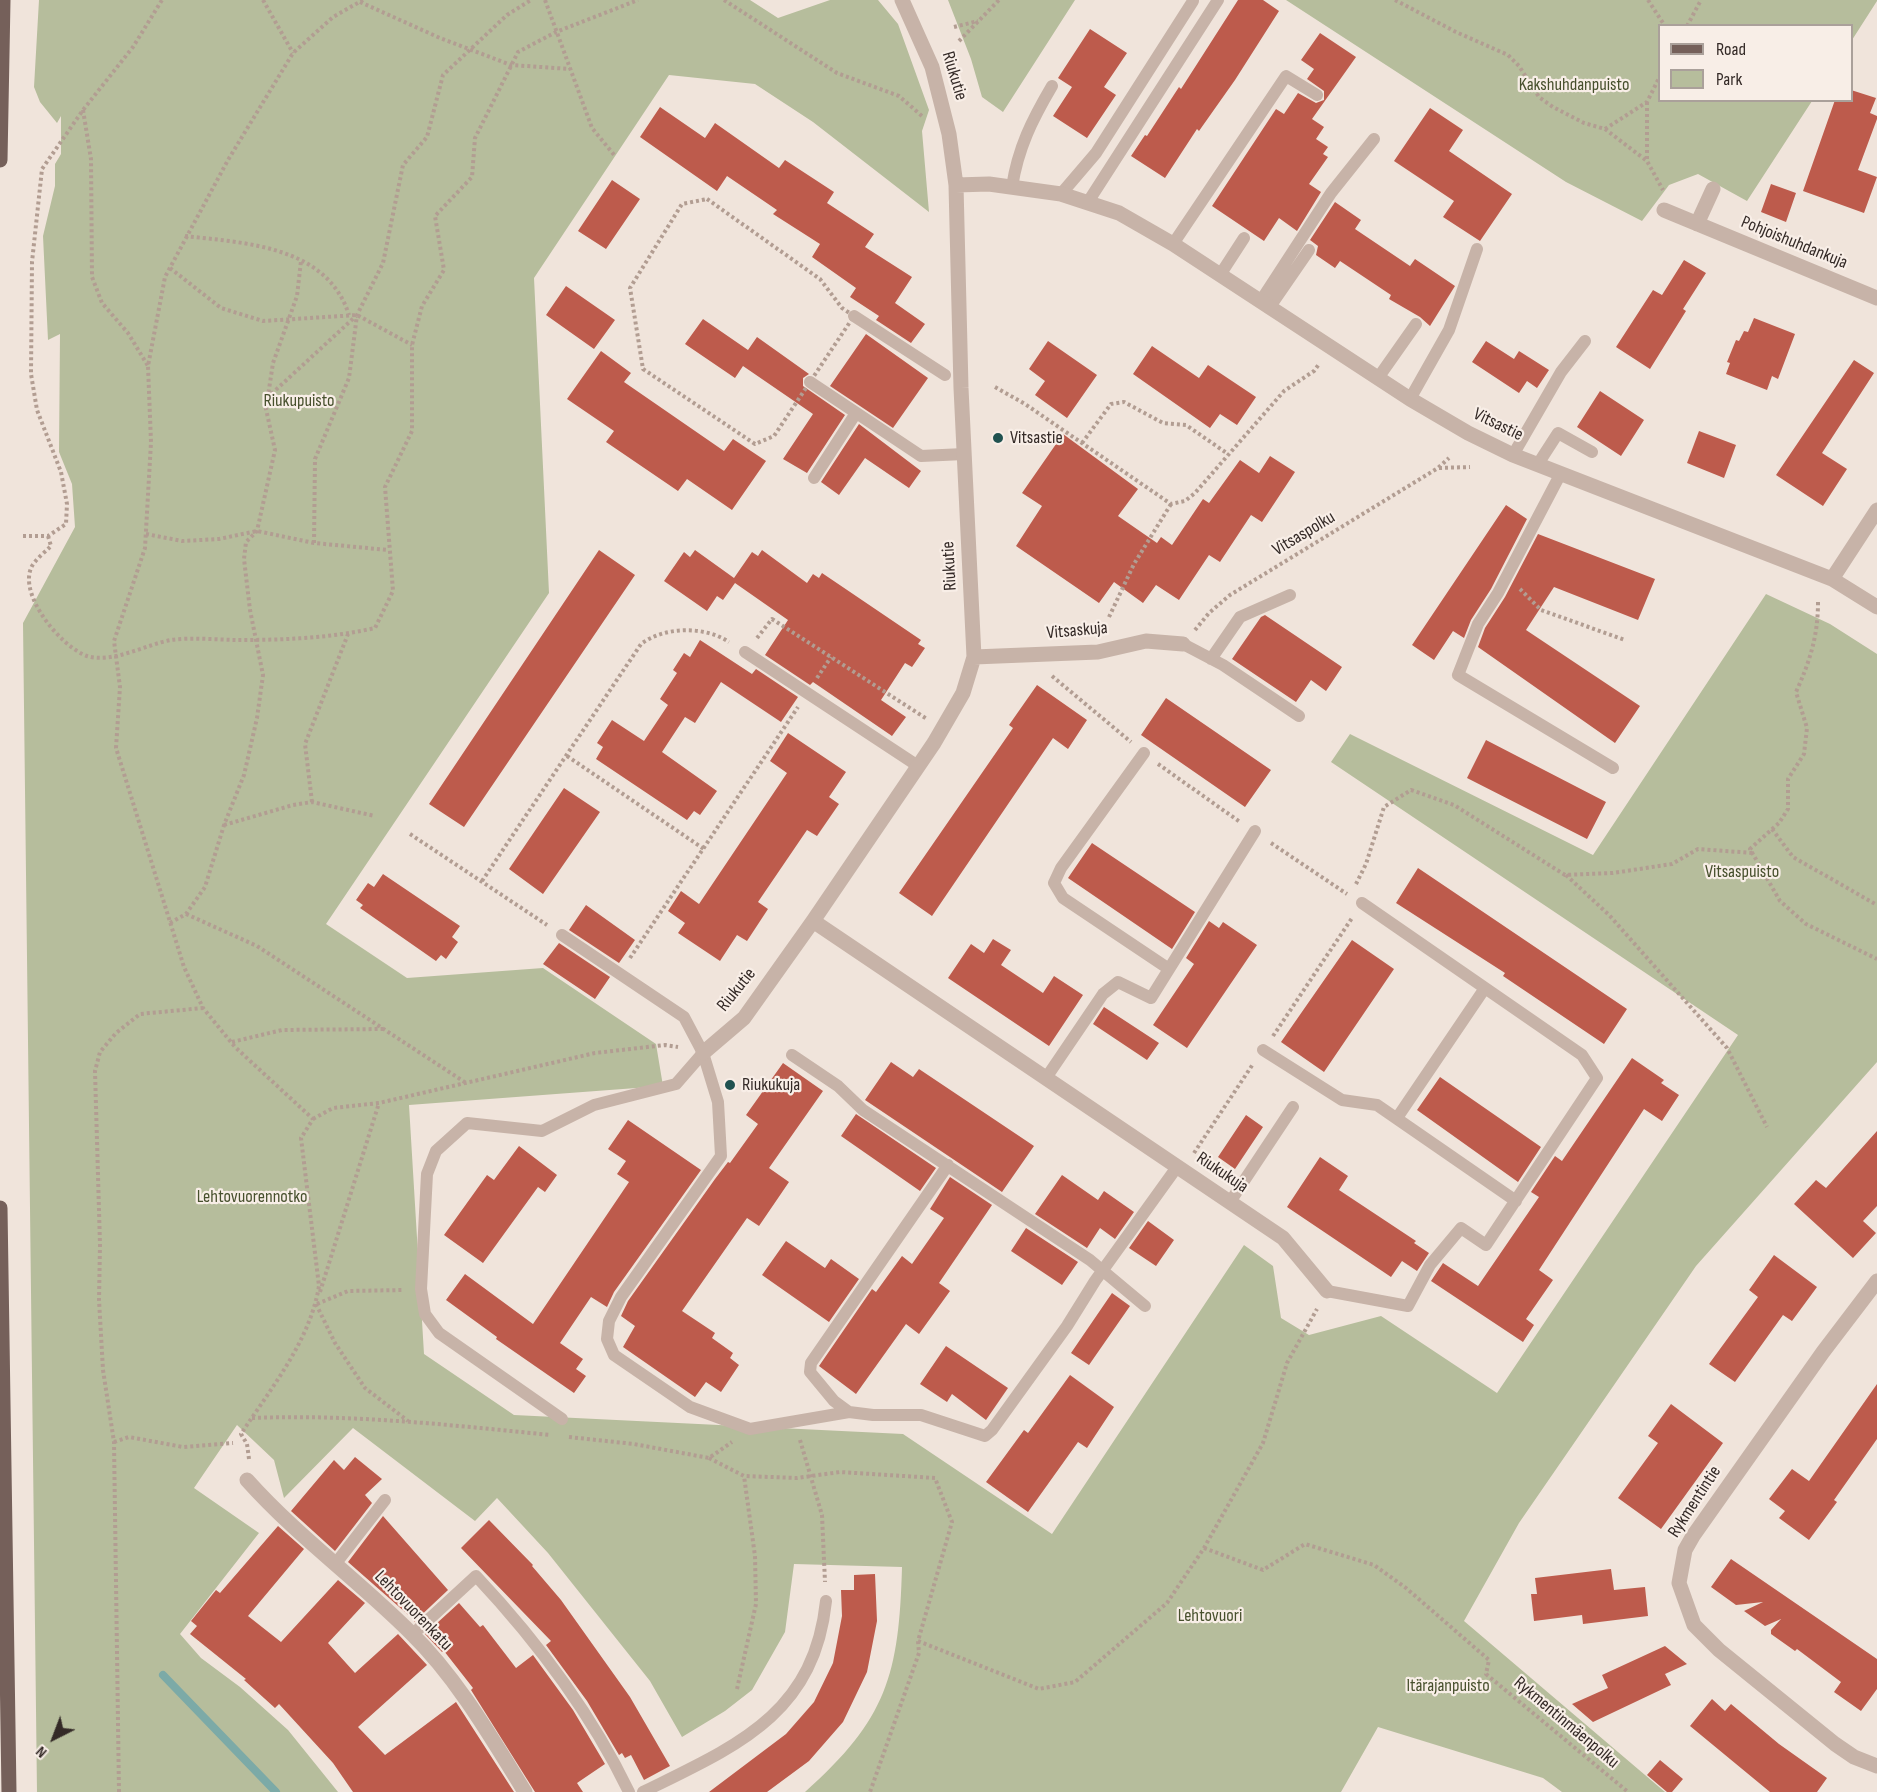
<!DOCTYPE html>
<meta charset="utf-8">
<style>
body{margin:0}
#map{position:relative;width:1877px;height:1792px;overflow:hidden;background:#f0e4db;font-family:"Sofia Sans Condensed",sans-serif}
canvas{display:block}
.legend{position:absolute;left:1658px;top:24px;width:195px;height:78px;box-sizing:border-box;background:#f8eee7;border:2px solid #aaa09a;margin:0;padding:8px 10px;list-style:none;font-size:18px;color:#342a27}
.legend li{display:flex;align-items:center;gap:12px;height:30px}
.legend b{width:30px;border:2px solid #aaa09a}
.north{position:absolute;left:24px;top:1708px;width:60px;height:60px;-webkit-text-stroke:4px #f8eee7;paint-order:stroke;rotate:222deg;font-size:16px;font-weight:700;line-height:24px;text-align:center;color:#342a27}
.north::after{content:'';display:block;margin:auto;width:21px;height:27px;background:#342a27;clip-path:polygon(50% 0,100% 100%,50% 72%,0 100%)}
</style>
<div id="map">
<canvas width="1877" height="1792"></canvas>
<ul class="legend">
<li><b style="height:8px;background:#75605a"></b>Road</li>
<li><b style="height:16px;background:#b6bd9c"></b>Park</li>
</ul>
<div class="north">N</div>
</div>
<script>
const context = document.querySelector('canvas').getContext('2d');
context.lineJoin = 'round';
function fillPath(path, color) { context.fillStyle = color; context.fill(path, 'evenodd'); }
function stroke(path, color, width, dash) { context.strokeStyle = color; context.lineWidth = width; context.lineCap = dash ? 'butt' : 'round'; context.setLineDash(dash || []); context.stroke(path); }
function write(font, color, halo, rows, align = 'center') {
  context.font = font + ' "Sofia Sans Condensed",sans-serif'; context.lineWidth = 4.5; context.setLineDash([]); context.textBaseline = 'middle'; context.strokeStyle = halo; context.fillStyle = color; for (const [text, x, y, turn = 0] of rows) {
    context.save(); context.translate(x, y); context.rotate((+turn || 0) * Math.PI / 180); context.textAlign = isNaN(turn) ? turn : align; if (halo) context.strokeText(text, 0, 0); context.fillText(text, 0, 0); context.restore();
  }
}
fillPath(new Path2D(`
 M39,0H750L778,18L830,0H878L898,24L929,110L922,131L929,212L813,122L755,84L669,75L534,278L549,593L326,924L407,978L543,968L656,1044L663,1086L409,1105L424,1354L514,1415L903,1434L1052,1534L1244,1245L1273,1266L1281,1318L1309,1335L1381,1316L1497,1393L1738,1035L1331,762L1350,734L1593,855L1766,594L1830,624L1877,654V1062L1696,1266L1519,1523L1464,1621L1665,1792H1562L1543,1778L1378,1727L1341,1792H805C887,1719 899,1675 902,1567L794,1564L785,1632L752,1690L725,1711L682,1737L650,1681L548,1553L497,1498L475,1521L353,1428L284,1498L274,1460L237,1425L194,1488L259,1533L180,1634L201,1658L240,1687L288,1730L338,1792H37L23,623L75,527L72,484L59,452L60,334L48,340L43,236L55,186V164L61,154V116L57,123L40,102L34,87Z
 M948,0H1075L1003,112L982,97L971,59Z
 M1286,0H1877V1L1852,40V26H1660V100L1812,101L1747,201L1698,174L1669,185L1642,221L1566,182Z`), '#b6bd9c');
stroke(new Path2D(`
 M163,1675L276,1792`), '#7caaa7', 8);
fillPath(new Path2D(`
 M1238,0H1263L1279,11L1235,80L1199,131L1197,129L1165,178L1131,156L1145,135L1147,136L1179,87L1181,89Z
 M1090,29L1127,53L1104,87L1116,95L1087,138L1053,116L1072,87L1058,78Z
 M1320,33L1356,57L1312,119L1324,127L1316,139L1328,147L1323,154L1328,157L1309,184L1321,192L1297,231L1279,218L1264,241L1212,206L1276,109L1284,114L1298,93L1316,103L1324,100V91L1307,79L1314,69L1301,60Z
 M1851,90L1876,98L1870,113L1877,116V119L1858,170L1877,177L1864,213L1803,191L1835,100H1851Z
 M660,107L705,138L715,123L779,168L785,160L834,192L827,203L874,234L865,247L912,277L895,303L925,324L911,343L876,320L879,316L850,297L856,288L812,257L820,244L773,214L777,210L727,176L717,191L640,137Z
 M1430,108L1463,130L1449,151L1512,194L1480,241L1443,217L1454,201L1394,161Z
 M612,180L640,199L606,249L578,231Z
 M1771,184L1796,193L1786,222L1761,212Z
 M1335,202L1361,220L1355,229L1410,266L1415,259L1455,286L1430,326L1420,317L1389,299L1391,295L1340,261L1335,268L1316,255L1318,246L1310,240Z
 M1684,260L1706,273L1683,309L1686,311L1650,369L1616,347L1653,290L1662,295Z
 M566,286L615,320L594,349L546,315Z
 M1754,318L1795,334L1778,379L1772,376L1767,390L1726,374L1730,363L1727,362L1736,340L1739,341L1744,331L1748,332Z
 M703,319L748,350L757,337L809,374L803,378V386L845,415L807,473L783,459L813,414L743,366L735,378L685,344Z
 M866,334L928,378L893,428L830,386Z
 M1048,341L1097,375L1067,418L1035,395L1045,381L1029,369Z
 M1486,341L1514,359L1519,351L1549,370L1537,388L1527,381L1519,393L1472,362Z
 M1152,346L1199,378L1208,365L1256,397L1237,425L1220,414L1210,428L1133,374Z
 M601,351L631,373L624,382L724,451L733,439L766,461L732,510L687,479L678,491L606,442L614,431L567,399Z
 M1854,360L1874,373L1822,453L1847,469L1823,506L1776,475Z
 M1600,391L1644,420L1621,456L1577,427Z
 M859,424L921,471L909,488L865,458L839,495L821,482Z
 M1699,431L1736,445L1724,478L1687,463Z
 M1063,434L1138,489L1118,516L1157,543L1161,537L1172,545L1203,499L1209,503L1240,460L1259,473L1270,456L1295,472L1262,522L1251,515L1220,562L1209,555L1179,600L1156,585L1143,603L1114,582L1099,603L1016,546L1042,506L1022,493Z
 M1506,505L1527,519L1491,589L1471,620L1464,638L1453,631L1434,660L1412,645Z
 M1538,534L1655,579L1638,620L1554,587L1526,630L1640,706L1615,743L1478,647L1485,628L1505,597Z
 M599,550L635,575L464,827L429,804Z
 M695,550L734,578L752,552L758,556L762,550L807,583L813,574L819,578L822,573L921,640L918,644L925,648L912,667L905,663L881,700L906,717L892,736L813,682L810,685L765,655L788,620L735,583L723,600L717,596L707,611L664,581L684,552L690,557Z
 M1265,615L1342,667L1326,691L1311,680L1296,702L1232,659L1261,617Z
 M700,640L752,674L756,669L798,697L781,722L721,682L695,723L685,717L662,752L717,791L700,815L694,811L687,820L596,759L603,747L597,743L612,720L644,741L668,705L660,699L677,673L673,670L684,653L690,657Z
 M1037,685L1087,720L1068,749L1053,738L932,916L899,893L1013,728L1009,725Z
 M1166,698L1271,770L1245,807L1141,735Z
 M788,733L846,772L829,797L839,804L817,836L807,830L758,902L768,909L747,941L737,935L720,961L678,933L685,923L668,911L681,891L699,904L787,773L770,761Z
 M1486,740L1606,802L1587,839L1467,778Z
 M564,788L600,812L543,894L509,869Z
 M1092,843L1195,912L1172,949L1068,878Z
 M1418,868L1627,1009L1604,1044L1503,976L1505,973L1396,903Z
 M383,874L460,926L452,937L458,942L446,959L441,955L436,961L360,908L363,905L356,900L368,883L374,887Z
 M586,905L635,940L619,963L569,930Z
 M1209,921L1219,928L1223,922L1257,945L1187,1048L1153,1025L1194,964L1186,958Z
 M993,939L1011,950L1001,965L1043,993L1054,976L1083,995L1049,1046L948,978L971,944L984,953Z
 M1352,940L1394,969L1324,1072L1281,1042Z
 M559,943L610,977L595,999L543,964Z
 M1104,1007L1159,1043L1147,1060L1093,1024Z
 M1632,1058L1664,1080L1661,1083L1679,1095L1662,1121L1644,1109L1539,1270L1553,1280L1526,1319L1534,1325L1523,1342L1431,1281L1443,1263L1478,1286L1539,1197L1531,1192L1555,1156L1562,1161Z
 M891,1062L913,1077L919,1069L1034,1146L1002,1192L865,1100Z
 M783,1063L823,1091L769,1168L789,1182L759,1226L747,1218L682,1311L715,1333L712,1338L733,1353L730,1358L739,1365L721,1392L706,1382L695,1397L623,1347L635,1326L621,1316L628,1301L715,1179L728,1162L730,1163L758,1124L746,1115Z
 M1440,1077L1541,1147L1518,1182L1417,1110Z
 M856,1114L936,1168L920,1191L841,1136Z
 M1246,1115L1263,1127L1235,1169L1218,1157Z
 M628,1120L701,1170L614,1292L607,1307L591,1297L560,1343L583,1359L576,1369L586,1376L574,1393L496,1339L497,1337L446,1300L465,1274L533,1324L629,1182L617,1174L626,1161L608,1149Z
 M1877,1131V1206L1863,1221L1876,1233L1853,1258L1794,1204L1816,1180L1826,1188Z
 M519,1146L557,1175L545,1192L538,1187L483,1263L444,1235L487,1175L494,1180Z
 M1320,1157L1348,1176L1339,1190L1416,1241L1414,1243L1429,1253L1417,1271L1402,1261L1391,1277L1287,1207Z
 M1062,1175L1098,1200L1104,1191L1134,1212L1115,1239L1100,1228L1087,1248L1035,1214Z
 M950,1177L992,1205L939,1283L950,1291L919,1334L906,1324L856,1394L819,1366L872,1289L876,1292L902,1256L912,1264L944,1218L930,1209Z
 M1148,1221L1174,1240L1156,1266L1129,1248Z
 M1026,1228L1078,1262L1062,1285L1011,1251Z
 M786,1241L825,1268L831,1259L859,1279L829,1322L762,1275Z
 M1774,1255L1817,1287L1792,1321L1783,1315L1735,1382L1709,1364L1758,1297L1749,1290Z
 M1112,1293L1130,1306L1089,1365L1071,1353Z
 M946,1346L1008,1388L986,1420L952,1394L947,1402L920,1384Z
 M1070,1375L1114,1407L1087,1448L1078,1442L1028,1512L986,1482L1024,1430L1028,1433Z
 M1877,1384V1439L1834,1500L1837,1502L1809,1540L1779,1518L1785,1511L1769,1499L1792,1469L1809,1481Z
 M1671,1404L1723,1443L1661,1529L1618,1498L1658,1443L1648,1436Z
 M355,1457L382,1479L365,1495L372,1503L335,1551L291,1511L334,1460L344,1470Z
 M383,1516L448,1590L414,1622V1620L348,1562Z
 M489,1520L533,1565L532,1566L561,1600L630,1697L670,1766L644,1780L631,1755L625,1758L622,1753L619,1755L587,1701L546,1645L551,1641L461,1548Z
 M278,1526L304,1549L248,1616L281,1642L338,1580L365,1603L328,1643L355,1673L398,1634L427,1665L358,1727L385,1755L456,1702L514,1792H353L333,1763L279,1704L275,1708L244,1680L246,1679L190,1634L197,1626L191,1621L216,1590L220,1593Z
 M1731,1559L1877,1659V1689L1861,1711L1834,1692L1841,1682L1797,1649L1795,1651L1771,1634V1630L1781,1619L1765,1626L1744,1611L1763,1602L1736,1605L1711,1587Z
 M1611,1569L1614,1590L1645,1587L1648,1616L1583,1624L1582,1615L1534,1621L1531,1594H1537L1535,1578Z
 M875,1574L877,1621L867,1672L843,1722L809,1761L767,1792H709L786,1734L814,1702L833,1663L842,1616L841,1590H854V1575Z
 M459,1603L480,1627L483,1625L516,1668L533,1655L573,1710L605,1764L577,1783L583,1792H535L471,1690L473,1688L444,1651L442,1652L425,1634Z
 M1665,1646L1687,1664L1665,1674L1671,1685L1593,1722L1572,1704L1608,1688L1602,1675Z
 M1712,1699L1725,1711L1731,1704L1779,1744L1827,1778L1817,1792H1770L1690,1726Z
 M1660,1760L1683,1779L1672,1792H1667L1647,1775Z`), '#bd5b4c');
stroke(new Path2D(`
 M263,0L293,53
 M545,0L592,128L615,156
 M724,0L837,73L899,96L922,116
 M1395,0L1456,32L1508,55L1519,66L1539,97L1553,107L1584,123L1605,129L1647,161L1663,190
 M1648,0L1665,26
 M360,2L440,38L511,65L570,69
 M1687,26L1701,0
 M954,27L978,21
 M959,41L999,0
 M1647,102V160
 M83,110L91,159L92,277L102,303L128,333L148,366
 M1605,129L1647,102L1660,76
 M707,199L820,279L842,308L854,316L774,436L755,444L643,369L630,288L682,204Z
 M185,236C246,243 327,246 349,315
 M170,268L221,308L263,321L357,315L412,345
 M995,387L1025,404L1171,504L1185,501L1195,493L1284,391L1314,371L1319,364
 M267,398L356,316
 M1082,443L1111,404L1124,402L1163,423L1186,425L1228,454
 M1439,468L1470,467
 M146,534L182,541L219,539L257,531L314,543L388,550
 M23,536H48L66,524L67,504L61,472L37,410L31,374L32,262L42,169L83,110L133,47L162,0
 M48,536L51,546C45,552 36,559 32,566C17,594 61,647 87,656C112,664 147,644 171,640C193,637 218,640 240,640C285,640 331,638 375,628L393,591L385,487L412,431V345L422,306L444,270L435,216L472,177L475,138L518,52L556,32L638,0
 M314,543L315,459L349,378L357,315L383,263L403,165L427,137L443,75L507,15L531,0
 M1520,589L1541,610L1625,640
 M1818,602C1818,636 1810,661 1796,692L1807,728L1804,754L1788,779V809L1779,823L1750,849L1780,901L1806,924L1877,959
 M1109,617L1134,564L1171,504
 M1195,630L1209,613L1230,595L1438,468L1449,458
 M757,638L772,619L927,719
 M1052,676L1131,742
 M817,678L831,657
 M567,756L704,849
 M1158,764L1240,822
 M312,802L305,744L348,634
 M224,825L293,805L312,802L375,816
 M1772,829L1793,857L1877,905
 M410,834L547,925
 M1271,843L1347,894
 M1566,875L1609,915L1727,1048L1767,1127
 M482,881L641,644C665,626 705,626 729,642
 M1356,884L1366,864L1384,807L1411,790L1454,805L1565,875L1613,873L1672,864L1698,849L1753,853
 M186,914L257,946L466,1083
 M170,923L186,914L205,887L224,825L244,775L257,718L263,675L250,610L244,559L246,542L257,531L275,450L266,409L273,363L297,296L301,261
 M630,958L798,707
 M1273,1036L1352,918
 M232,1042L282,1030L383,1029
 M313,1119L333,1108L379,1103L595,1053L665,1045L678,1047
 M1194,1153L1253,1064
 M320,1292L379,1103
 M316,1304L335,1343L365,1388L408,1421
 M317,1304L348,1291L403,1290
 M252,1418C352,1414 451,1425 550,1435
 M569,1437L634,1444L709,1458L732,1442
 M800,1440L822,1515L825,1582
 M114,1442L129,1437L183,1447L233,1443
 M709,1458L744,1476L797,1478L840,1472L935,1478L952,1522L918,1641L919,1653L870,1792
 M249,1459L247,1444L241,1434C271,1388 310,1341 319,1286L301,1138L313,1119L235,1047L203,1008L184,967L116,748L120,687L114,641L145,548L151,442L148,366L165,277L228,160L293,53L333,17L363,0
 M1204,1548L1263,1570L1305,1544L1374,1565L1406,1588L1489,1660L1486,1674L1628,1792
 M918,1641L1039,1689L1075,1682L1167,1603L1204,1548L1263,1443L1287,1363L1317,1309
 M737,1689L756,1604L755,1556L744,1476
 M119,1792L114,1442L103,1370L99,1300L100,1245L95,1071L100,1052L116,1033L140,1014L203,1008`), '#b29d92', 4, [3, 3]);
stroke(new Path2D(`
 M1012,187C1018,148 1032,120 1052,86
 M1061,194L1096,153L1193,1
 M1088,202L1218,0
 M1173,244L1286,76L1317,95
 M1220,275L1244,238
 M1260,302L1331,193L1374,139
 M1269,308L1309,250
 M854,316L945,375
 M1378,378L1416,324
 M810,382L921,456L964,454
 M1410,399L1449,330L1477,249
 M1513,455L1561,372L1585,341
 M1538,464L1558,433L1592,452
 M1561,473L1498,593L1478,624L1458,675L1613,768
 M814,478L856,413
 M1183,644L1223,665L1299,716
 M745,652L918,766
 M1211,659L1240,617L1290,595
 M1144,753L1061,868L1054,883L1063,898L1169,969
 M562,935L684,1017L703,1053L718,1102L721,1156L621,1297L609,1321L607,1339L614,1355L690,1407L750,1429L849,1412
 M1263,1050L1342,1100L1377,1105L1516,1201
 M792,1055L838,1086L863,1110L1090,1260L1145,1306
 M1046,1078L1103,994L1118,982L1151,998L1255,831
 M1397,1118L1485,988
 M948,1165L811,1363L810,1372L834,1401L849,1412L873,1415H921L985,1436L992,1430L1067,1326L1095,1281L1177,1167
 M1230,1202L1293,1107
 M1327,1291L1408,1306L1430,1265L1461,1228L1486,1245L1597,1078L1582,1055L1362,903
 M562,1419L439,1333L425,1314L421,1289L427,1174L436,1151L467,1123L542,1131L594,1105L676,1084L703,1053
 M336,1563L385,1500
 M413,1634L476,1576C536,1640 591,1713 629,1792
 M643,1792C736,1746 814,1715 826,1601`), '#c7b3a8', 12);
stroke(new Path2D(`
 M956,185L989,184L1061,194L1119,213L1173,244L1410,399L1468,433L1513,455L1832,579L1877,607
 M1664,210L1877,298
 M1697,224L1713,189
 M1832,579L1877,510
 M974,657L1098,652L1146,641L1183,644
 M813,921L1283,1238L1327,1291
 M703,1053L744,1018L813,921L934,743L963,693L974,657L961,388L956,185L949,134L932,67L902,0
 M1877,1281L1823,1352L1693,1536L1685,1550L1679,1583L1694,1625L1719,1650L1835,1744L1854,1757L1877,1766
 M247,1480C297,1536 358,1580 411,1633C457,1678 491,1737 525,1792`), '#c7b3a8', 15);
stroke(new Path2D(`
 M0,160L3,0
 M0,1208L9,1792`), '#75605a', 15);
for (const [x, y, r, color] of [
 [998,438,6,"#205250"],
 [730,1085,6,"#205250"]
]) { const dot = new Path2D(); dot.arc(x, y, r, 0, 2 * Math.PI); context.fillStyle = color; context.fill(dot); stroke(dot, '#f8eee7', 2); }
write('18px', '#342a27', '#f8eee7', [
 ["Riukutie",954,76,73],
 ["Pohjoishuhdankuja",1794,243,22],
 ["Vitsastie",1498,425,26],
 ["Vitsaspolku",1304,534,-31],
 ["Riukutie",950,566,-93],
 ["Vitsaskuja",1077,631,-5],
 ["Riukutie",737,990,-51],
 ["Riukukuja",1222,1173,34],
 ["Rykmentintie",1695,1502,-57],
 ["Lehtovuorenkatu",413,1611,46],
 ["Rykmentinmäenpolku",1566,1723,40]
]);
write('18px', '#47502d', '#f8eee7', [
 ["Kakshuhdanpuisto",1574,85],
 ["Riukupuisto",299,401],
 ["Vitsaspuisto",1742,872],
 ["Lehtovuorennotko",252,1197],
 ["Lehtovuori",1210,1616],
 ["Itärajanpuisto",1448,1686]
]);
write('18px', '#342a27', '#f8eee7', [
 ["Vitsastie",1010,438],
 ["Riukukuja",742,1085]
], 'left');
</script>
